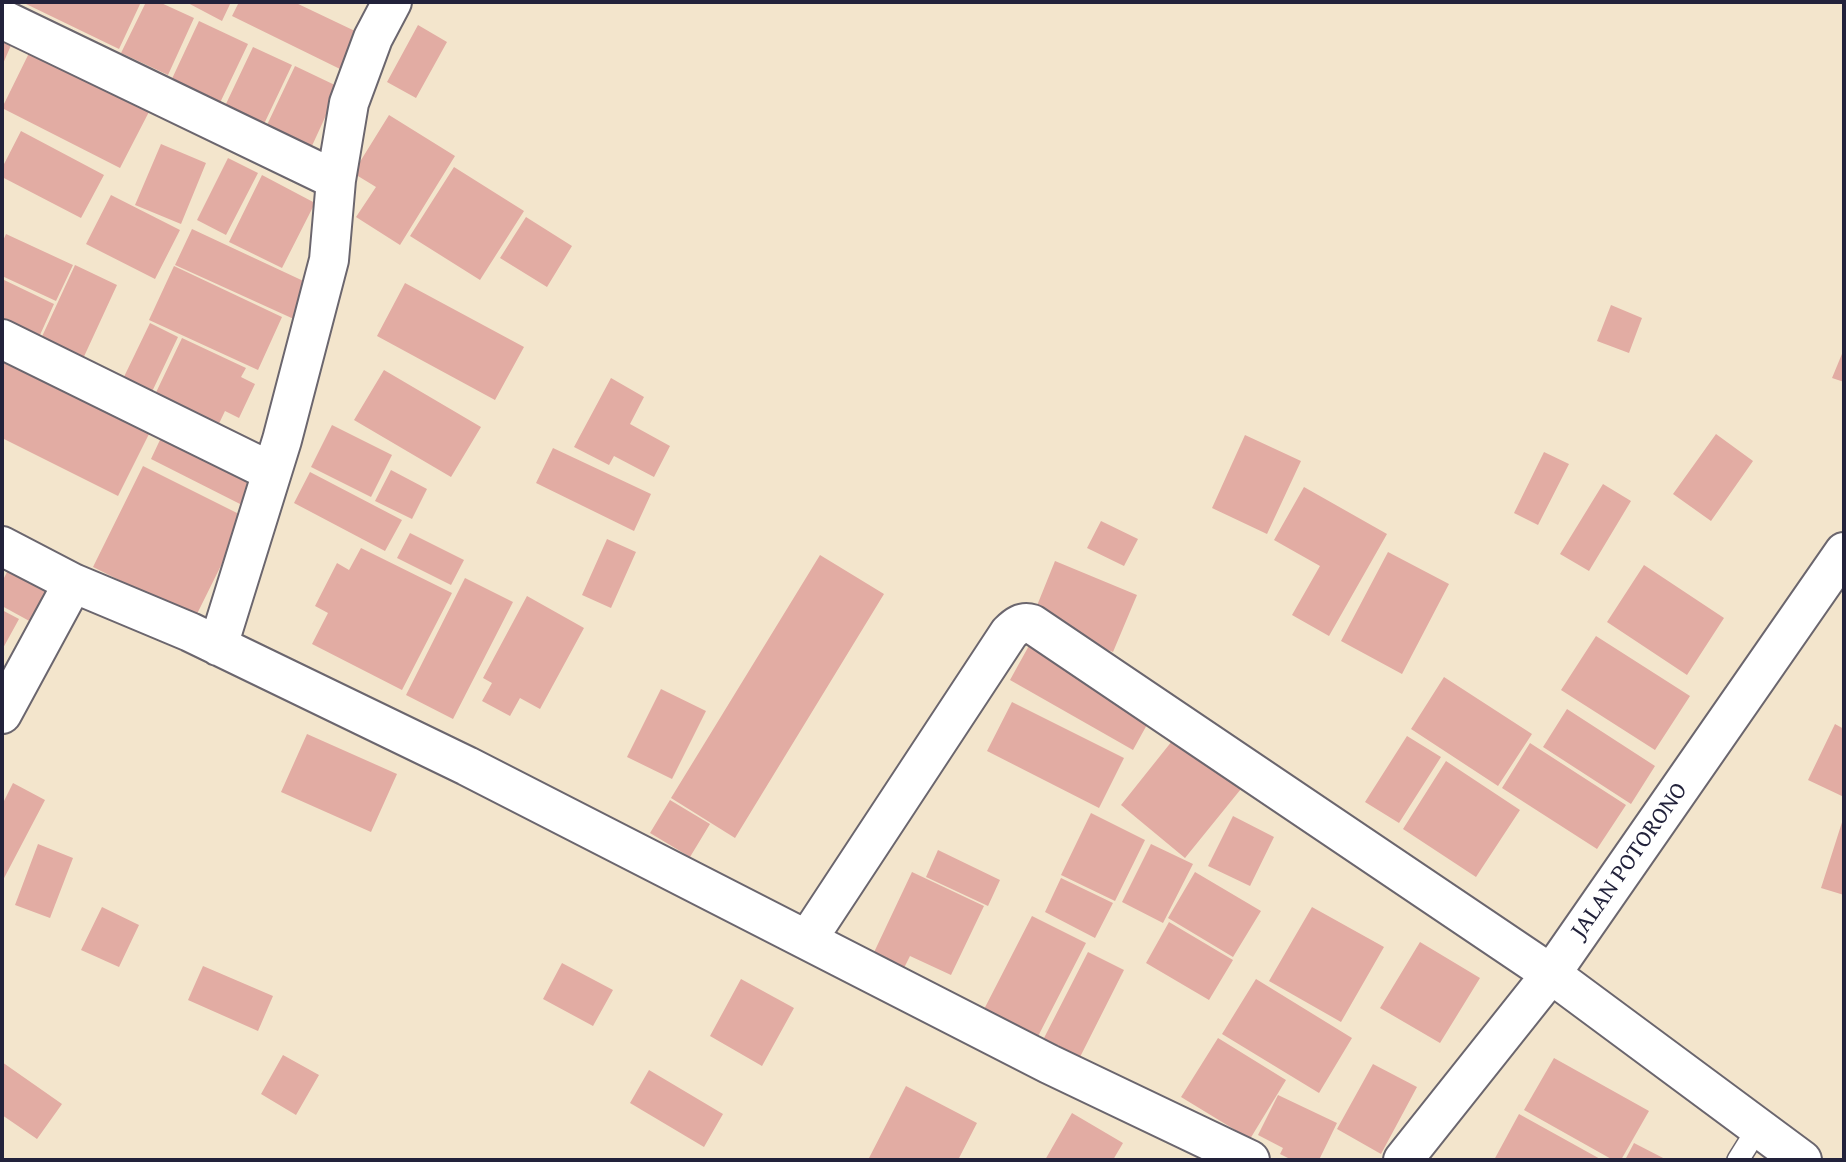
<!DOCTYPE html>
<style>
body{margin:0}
#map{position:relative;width:1846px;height:1162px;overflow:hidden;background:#f3e5cc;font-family:"Gentium Book Plus",serif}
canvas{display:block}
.frame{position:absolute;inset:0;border:4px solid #22223b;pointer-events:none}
</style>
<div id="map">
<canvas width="1846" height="1162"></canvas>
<div class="frame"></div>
</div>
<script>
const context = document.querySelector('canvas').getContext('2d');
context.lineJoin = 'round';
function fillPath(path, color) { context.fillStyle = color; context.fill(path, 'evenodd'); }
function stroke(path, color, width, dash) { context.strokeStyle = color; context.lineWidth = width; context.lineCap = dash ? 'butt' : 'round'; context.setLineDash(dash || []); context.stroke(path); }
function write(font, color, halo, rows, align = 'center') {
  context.font = font + ' "Gentium Book Plus",serif'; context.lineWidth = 6; context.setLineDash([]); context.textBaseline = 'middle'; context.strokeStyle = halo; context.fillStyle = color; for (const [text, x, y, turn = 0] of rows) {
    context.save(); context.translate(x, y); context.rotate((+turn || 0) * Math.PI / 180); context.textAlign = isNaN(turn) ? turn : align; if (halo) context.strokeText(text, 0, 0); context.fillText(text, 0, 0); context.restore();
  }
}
fillPath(new Path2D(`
 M27,2H141L119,49L26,4Z
 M146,2H159L194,18L168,75L121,53Z
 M186,2H231L222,21Z
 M239,2H294L357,32L340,69L232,16Z
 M199,21L248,44L218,107L170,83Z
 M418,25L447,42L416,98L387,82Z
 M2,39L12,43L2,66Z
 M33,45L152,106L120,168L2,108Z
 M253,47L292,65L264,124L225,106Z
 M295,66L339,87L311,148L266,127Z
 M389,115L455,156L400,245L356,217L376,187L353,173Z
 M21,131L104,175L81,218L2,177V168Z
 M161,144L206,163L181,224L135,205Z
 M228,158L258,173L226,235L197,220Z
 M454,167L524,211L480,280L410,236Z
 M262,175L315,203L282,268L229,242Z
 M111,195L180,230L155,279L86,244Z
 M526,217L572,246L547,287L500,258Z
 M192,229L312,285L296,320L175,265Z
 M6,234L73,265L56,301L2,276V243Z
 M75,265L117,285L81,363L39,343Z
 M174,266L282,317L258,370L149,320Z
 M2,279L54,304L35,346L2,330Z
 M405,283L524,347L495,400L377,336Z
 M1611,305L1642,318L1629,353L1597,341Z
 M150,323L178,337L149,398L121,383Z
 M182,338L246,368L241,377L255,384L239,418L225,411L213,436L150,405Z
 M2,348L154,424L118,496L2,438Z
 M1844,349V382L1832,378Z
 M384,370L481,427L451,477L354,420Z
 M611,378L644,397L630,424L670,446L654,477L614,456L609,465L574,447Z
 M167,425L261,472L244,506L151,459Z
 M332,425L392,455L371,497L311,467Z
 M1716,434L1753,461L1711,521L1673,494Z
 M1245,435L1301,461L1267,534L1212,508Z
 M553,448L651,494L634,531L536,483Z
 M1544,452L1569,464L1538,525L1514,513Z
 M143,466L245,517L195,618L93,567Z
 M391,470L427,489L412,519L375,501Z
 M310,472L402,520L385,551L294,503Z
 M1603,484L1631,501L1589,571L1560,554Z
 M1304,487L1387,534L1329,636L1292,615L1320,566L1274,540Z
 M1101,521L1138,539L1124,566L1087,548Z
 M410,533L464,560L451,585L397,558Z
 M607,539L636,552L611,608L582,595Z
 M361,548L452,593L402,690L312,644L328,613L315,606L337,563L349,570Z
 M1388,552L1449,584L1402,674L1341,641Z
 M820,555L884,594L735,838L671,798Z
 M1055,561L1137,595L1113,652L1032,618Z
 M1644,565L1724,618L1687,675L1607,622Z
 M10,566L52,587L33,623L2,606V582Z
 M465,578L513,602L453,719L406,695Z
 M527,596L584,628L540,709L520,698L510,716L482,701L492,683L483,678Z
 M2,610L19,619L2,650Z
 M1596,636L1690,696L1655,750L1561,690Z
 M1031,642L1154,712L1133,750L1010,680Z
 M1444,677L1532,734L1498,786L1411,729Z
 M661,689L706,711L672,779L627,757Z
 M1012,702L1124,758L1099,808L987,751Z
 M1567,709L1655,766L1631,804L1543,747Z
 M1835,724L1844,729V797L1808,780Z
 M1180,731L1245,784L1185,858L1121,805Z
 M307,734L397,774L371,832L281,792Z
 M1407,736L1441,757L1399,823L1365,802Z
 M1530,743L1626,805L1597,849L1502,788Z
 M1446,761L1520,810L1476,877L1403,829Z
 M13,783L45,800L2,882V805Z
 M670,800L710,824L690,857L650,833Z
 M1091,813L1145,840L1115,901L1061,875Z
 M1233,816L1274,837L1250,886L1208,866Z
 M1844,816V895L1821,888Z
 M38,844L73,858L50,918L15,905Z
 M1151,844L1193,864L1163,923L1122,902Z
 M938,850L1000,880L988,906L926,877Z
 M912,872L984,906L951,975L910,956L898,980L868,965Z
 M1195,872L1261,911L1233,957L1168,918Z
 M1061,878L1113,903L1095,938L1045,912Z
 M102,907L139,925L119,967L81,950Z
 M1312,907L1384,947L1341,1022L1269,981Z
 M1032,916L1086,943L1032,1048L978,1021Z
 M1169,922L1233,960L1209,1000L1146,963Z
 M1420,942L1480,978L1440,1043L1380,1008Z
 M1088,952L1124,970L1080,1057L1044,1038Z
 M562,963L613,990L593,1026L543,999Z
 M203,966L273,996L258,1031L188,1000Z
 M741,979L794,1008L762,1066L710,1036Z
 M1256,979L1352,1038L1319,1093L1222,1034Z
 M1218,1038L1286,1080L1250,1139L1181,1097Z
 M283,1055L319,1075L296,1115L261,1094Z
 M1554,1058L1649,1111L1621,1160H1613L1524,1110Z
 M2,1062L62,1104L37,1139L2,1115Z
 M1373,1064L1417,1087L1381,1154L1337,1129Z
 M649,1070L723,1114L704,1147L630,1103Z
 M906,1086L977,1123L958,1160H868Z
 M1278,1095L1337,1123L1319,1160H1292L1280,1154L1283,1148L1258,1135Z
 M1072,1113L1123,1143L1113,1160H1045Z
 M1519,1114L1602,1160H1494Z
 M1634,1143L1667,1160H1625Z`), '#e2aca3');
const service = new Path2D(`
 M1738,1160L1758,1128`);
const minor = new Path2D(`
 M2,19L336,180
 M2,339L272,472
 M2,546L73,583L190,632L467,766L1049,1064L1250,1160
 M218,646L282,440L329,260L336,180L349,103L373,38L392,2
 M2,714L73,583
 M807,940L1009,633C1016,626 1022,621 1032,624L1551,974L1802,1160
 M1403,1160L1551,974L1844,552`);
stroke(service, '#6b666e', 24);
stroke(minor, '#6b666e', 42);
stroke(service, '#fff', 21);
stroke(minor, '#fff', 38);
write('24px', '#22223b', '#fff', [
 ["JALAN POTORONO",1630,861,-55]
]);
</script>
